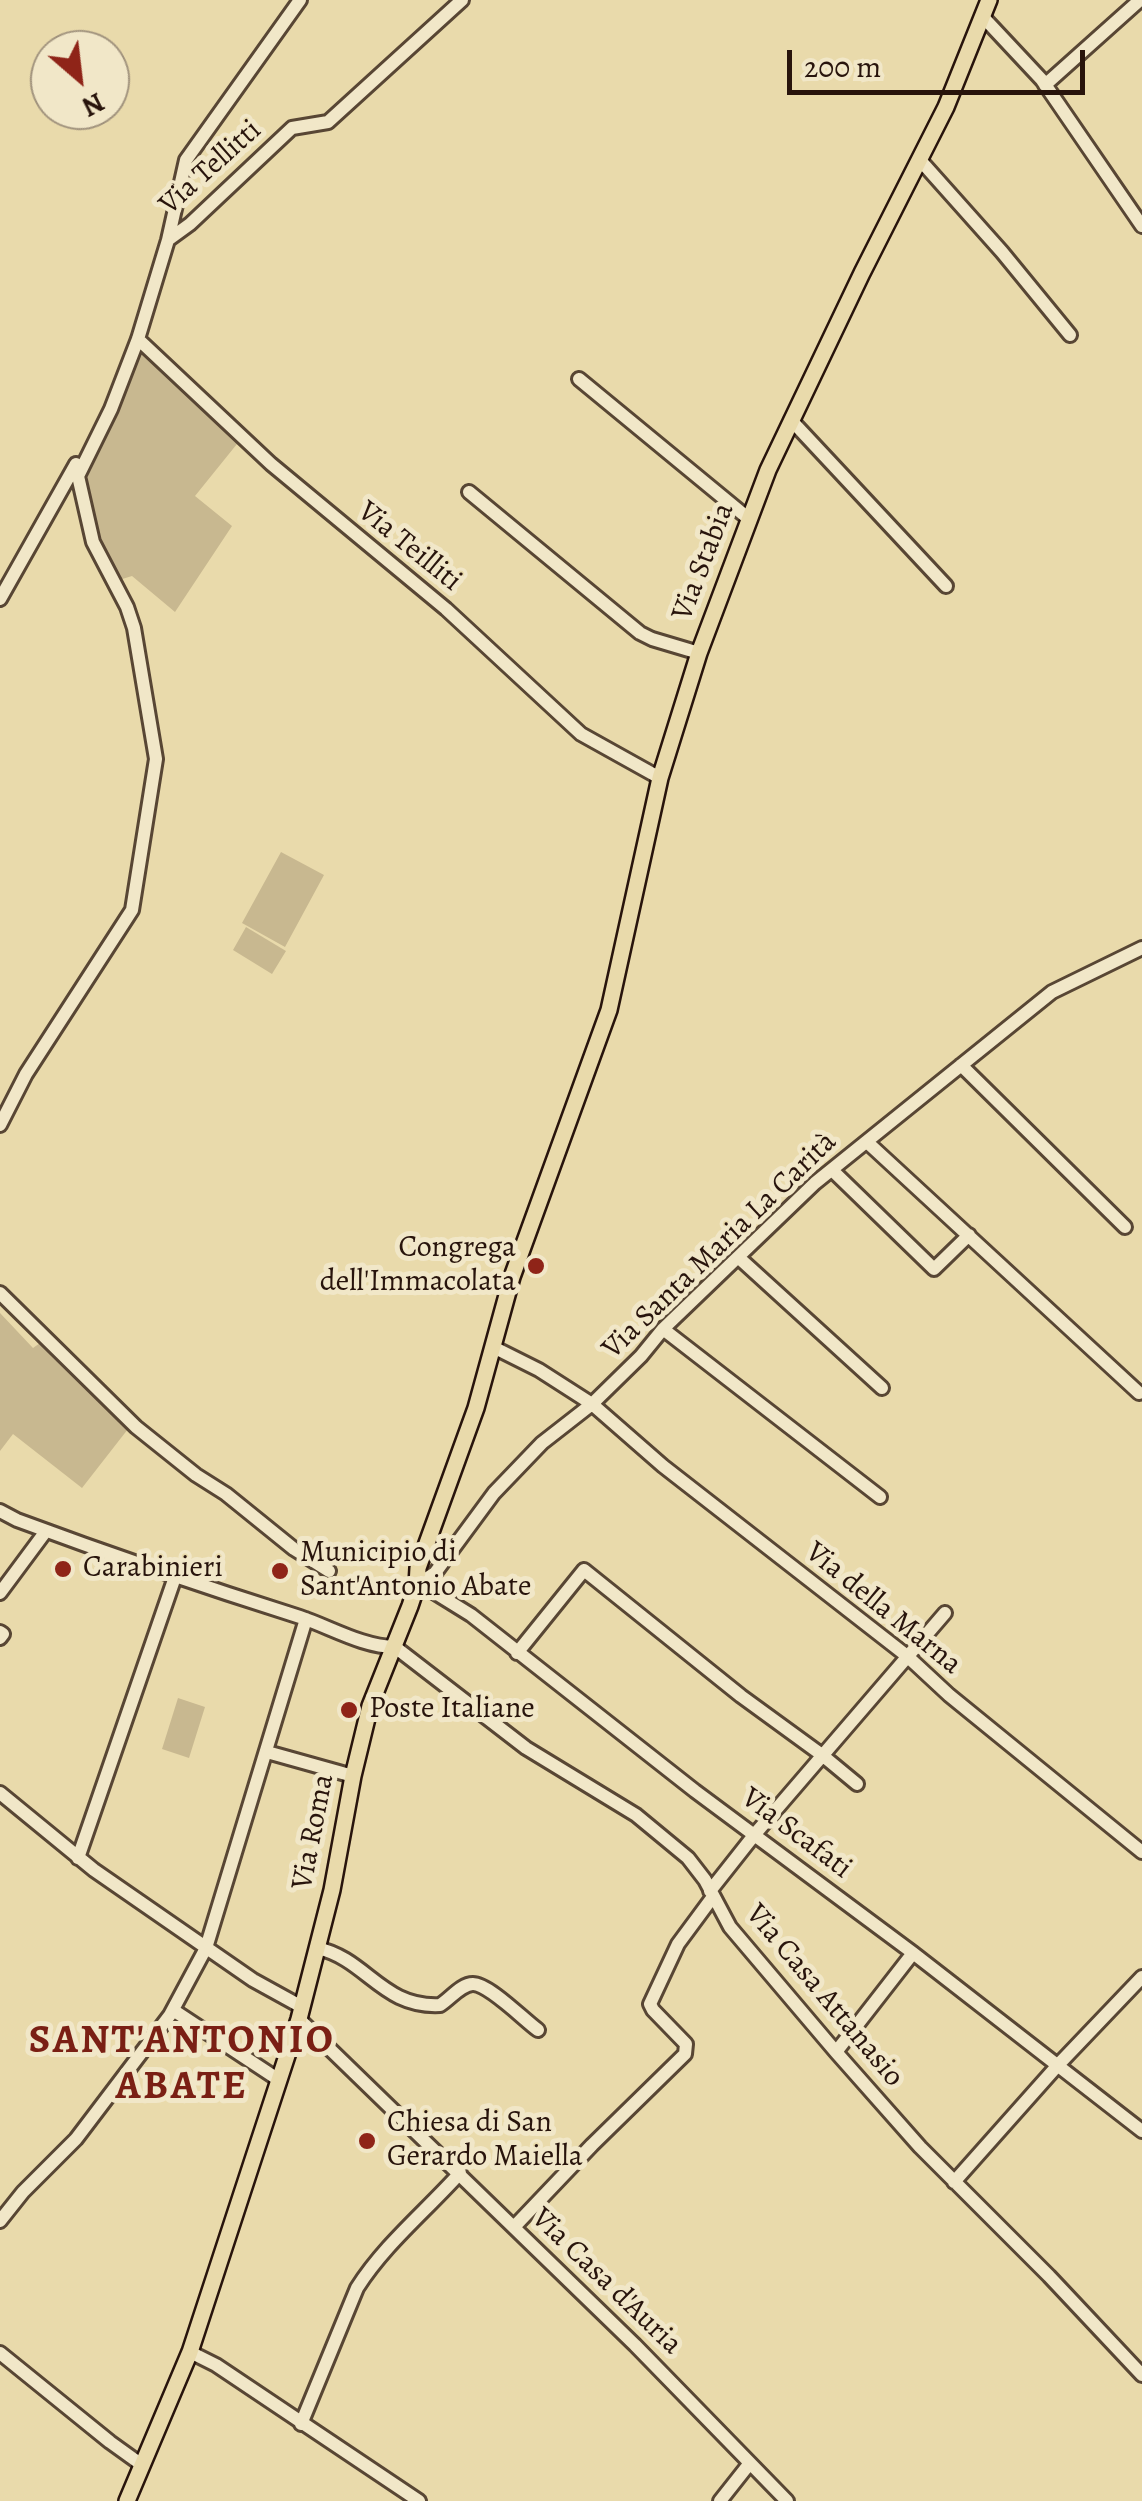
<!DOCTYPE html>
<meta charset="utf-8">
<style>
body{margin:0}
#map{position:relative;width:1142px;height:2501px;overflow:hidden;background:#e9daab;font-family:Alegreya,serif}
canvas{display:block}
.north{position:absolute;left:30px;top:30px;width:100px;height:100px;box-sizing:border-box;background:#f1e7c8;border:2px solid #a1937d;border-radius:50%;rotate:152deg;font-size:28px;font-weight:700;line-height:40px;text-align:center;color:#28140c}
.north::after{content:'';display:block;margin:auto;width:35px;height:45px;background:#8f2418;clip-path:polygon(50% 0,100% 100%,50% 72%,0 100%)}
.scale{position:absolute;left:787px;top:50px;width:298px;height:45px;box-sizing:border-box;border:5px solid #28140c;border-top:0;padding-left:12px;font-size:30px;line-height:35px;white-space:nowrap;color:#28140c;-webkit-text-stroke:8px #f1e7c8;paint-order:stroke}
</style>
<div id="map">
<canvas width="1142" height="2501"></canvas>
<div class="north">N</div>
<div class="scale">200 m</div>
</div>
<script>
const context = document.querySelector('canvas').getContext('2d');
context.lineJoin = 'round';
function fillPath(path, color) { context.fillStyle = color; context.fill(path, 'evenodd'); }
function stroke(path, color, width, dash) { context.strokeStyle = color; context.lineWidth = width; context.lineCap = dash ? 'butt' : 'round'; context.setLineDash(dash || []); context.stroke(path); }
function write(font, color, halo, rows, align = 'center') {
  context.font = font + ' Alegreya,serif'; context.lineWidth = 10; context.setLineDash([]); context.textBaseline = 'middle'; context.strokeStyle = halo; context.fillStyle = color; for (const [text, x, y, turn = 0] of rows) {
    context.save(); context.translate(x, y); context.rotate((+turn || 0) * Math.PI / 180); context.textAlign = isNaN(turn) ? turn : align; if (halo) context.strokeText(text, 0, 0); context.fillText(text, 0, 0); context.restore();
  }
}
fillPath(new Path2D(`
 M140,349L241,439L195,496L232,526L175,612L132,576L119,580L96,531L87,478Z
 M281,852L324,875L285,947L242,923Z
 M246,927L286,951L272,974L233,950Z
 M0,1313L33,1348L40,1343L56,1360L59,1359L128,1429L82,1488L13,1434L0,1451Z
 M178,1698L205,1707L189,1758L162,1749Z`), '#c8b890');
const minor = new Path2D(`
 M984,18L1042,80L1142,226
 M1045,85L1140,0
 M920,160L1002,252L1070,335
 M168,240L190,224L292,128L328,122L462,0
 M138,339L271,464L446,609L581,734L660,778
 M579,379L749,519
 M791,420L946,586
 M469,492L640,633L652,639L699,653
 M0,599L76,464
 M961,1065L1125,1227
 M0,1125L26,1074L132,910L156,759L134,628L127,607L93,542L78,476L111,409L138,339L168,240L186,160L300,0
 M867,1142L1139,1393
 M832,1170L934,1269L969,1235
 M738,1257L882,1388
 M0,1293L136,1427L196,1475L226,1494L294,1549L329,1571
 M663,1329L880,1497
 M493,1347L539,1370L592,1404L663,1466L907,1656L949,1695L1142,1852
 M0,1511L17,1520C111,1555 205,1587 300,1617C330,1627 363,1647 395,1647L526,1748L636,1815L688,1858L705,1880L730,1927L836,2052L920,2147L1049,2276L1142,2375
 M417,1585L435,1573L494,1493L542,1443L592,1404L641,1356L663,1329L815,1183L1052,992L1142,948
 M417,1585L429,1589L471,1615L695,1791L913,1953L1142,2131
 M0,1593L46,1531
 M0,1632L3,1634L0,1638
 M517,1653L584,1570L741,1696L822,1755L857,1784
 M267,1752L353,1776
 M0,1793L94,1870L253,1980L302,2007
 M78,1858L175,1577
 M710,1891L755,1834L945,1613
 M317,1948C367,1959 382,2008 440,2005C450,1999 461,1984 473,1984C489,1984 524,2020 538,2030
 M173,2010L279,2080
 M299,2019L635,2345L787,2501
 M836,2052L913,1953
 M954,2182L1058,2065L1142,1977
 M0,2221L23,2192L76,2139L170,2015L206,1948L306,1619
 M514,2227L592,2145L685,2054L686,2044L653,2010L650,2004L678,1944L712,1898
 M190,2352L216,2365L419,2501
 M0,2353L110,2442L142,2465
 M301,2424L357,2288C385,2244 425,2212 460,2173
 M720,2501L750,2463`);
const major = new Path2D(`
 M127,2501L190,2352L299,2019L332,1890L353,1776L370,1706L410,1606L417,1585L418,1568L476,1408L512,1277L609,1010L660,778L699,653L768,470L862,273L946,107L989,0`);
stroke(minor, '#584634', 18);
stroke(major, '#28140c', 20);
stroke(minor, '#f1e7c8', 12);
stroke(major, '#e9daab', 15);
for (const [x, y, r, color] of [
 [536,1266,10,"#8f2418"],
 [63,1569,10,"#8f2418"],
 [280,1571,10,"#8f2418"],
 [349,1710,10,"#8f2418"],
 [367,2141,10,"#8f2418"]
]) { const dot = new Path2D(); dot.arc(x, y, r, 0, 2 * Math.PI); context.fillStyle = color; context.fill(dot); stroke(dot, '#f1e7c8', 4); }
write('30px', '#28140c', '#f1e7c8', [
 ["Via Tellitti",211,168,-42],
 ["Via Teilliti",409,547,39],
 ["Via Stabia",704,562,-69],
 ["Via Santa Maria La Carità",720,1246,-44],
 ["Via della Marna",883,1609,39],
 ["Via Roma",314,1832,-79],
 ["Via Scafati",796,1834,37],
 ["Via Casa Attanasio",824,1996,50],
 ["Via Casa d'Auria",606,2282,44]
]);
write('30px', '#28140c', '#f1e7c8', [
 ["Congrega",516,1249,"right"],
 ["dell'Immacolata",516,1283,"right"],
 ["Municipio di",300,1554],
 ["Sant'Antonio Abate",300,1588],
 ["Carabinieri",83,1569],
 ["Poste Italiane",369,1710],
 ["Chiesa di San",387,2124],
 ["Gerardo Maiella",387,2158]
], 'left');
context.letterSpacing = '2.5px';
write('bold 40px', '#7a1f14', '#f1e7c8', [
 ["SANT'ANTONIO",182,2042],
 ["ABATE",182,2088]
]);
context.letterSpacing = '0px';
</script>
